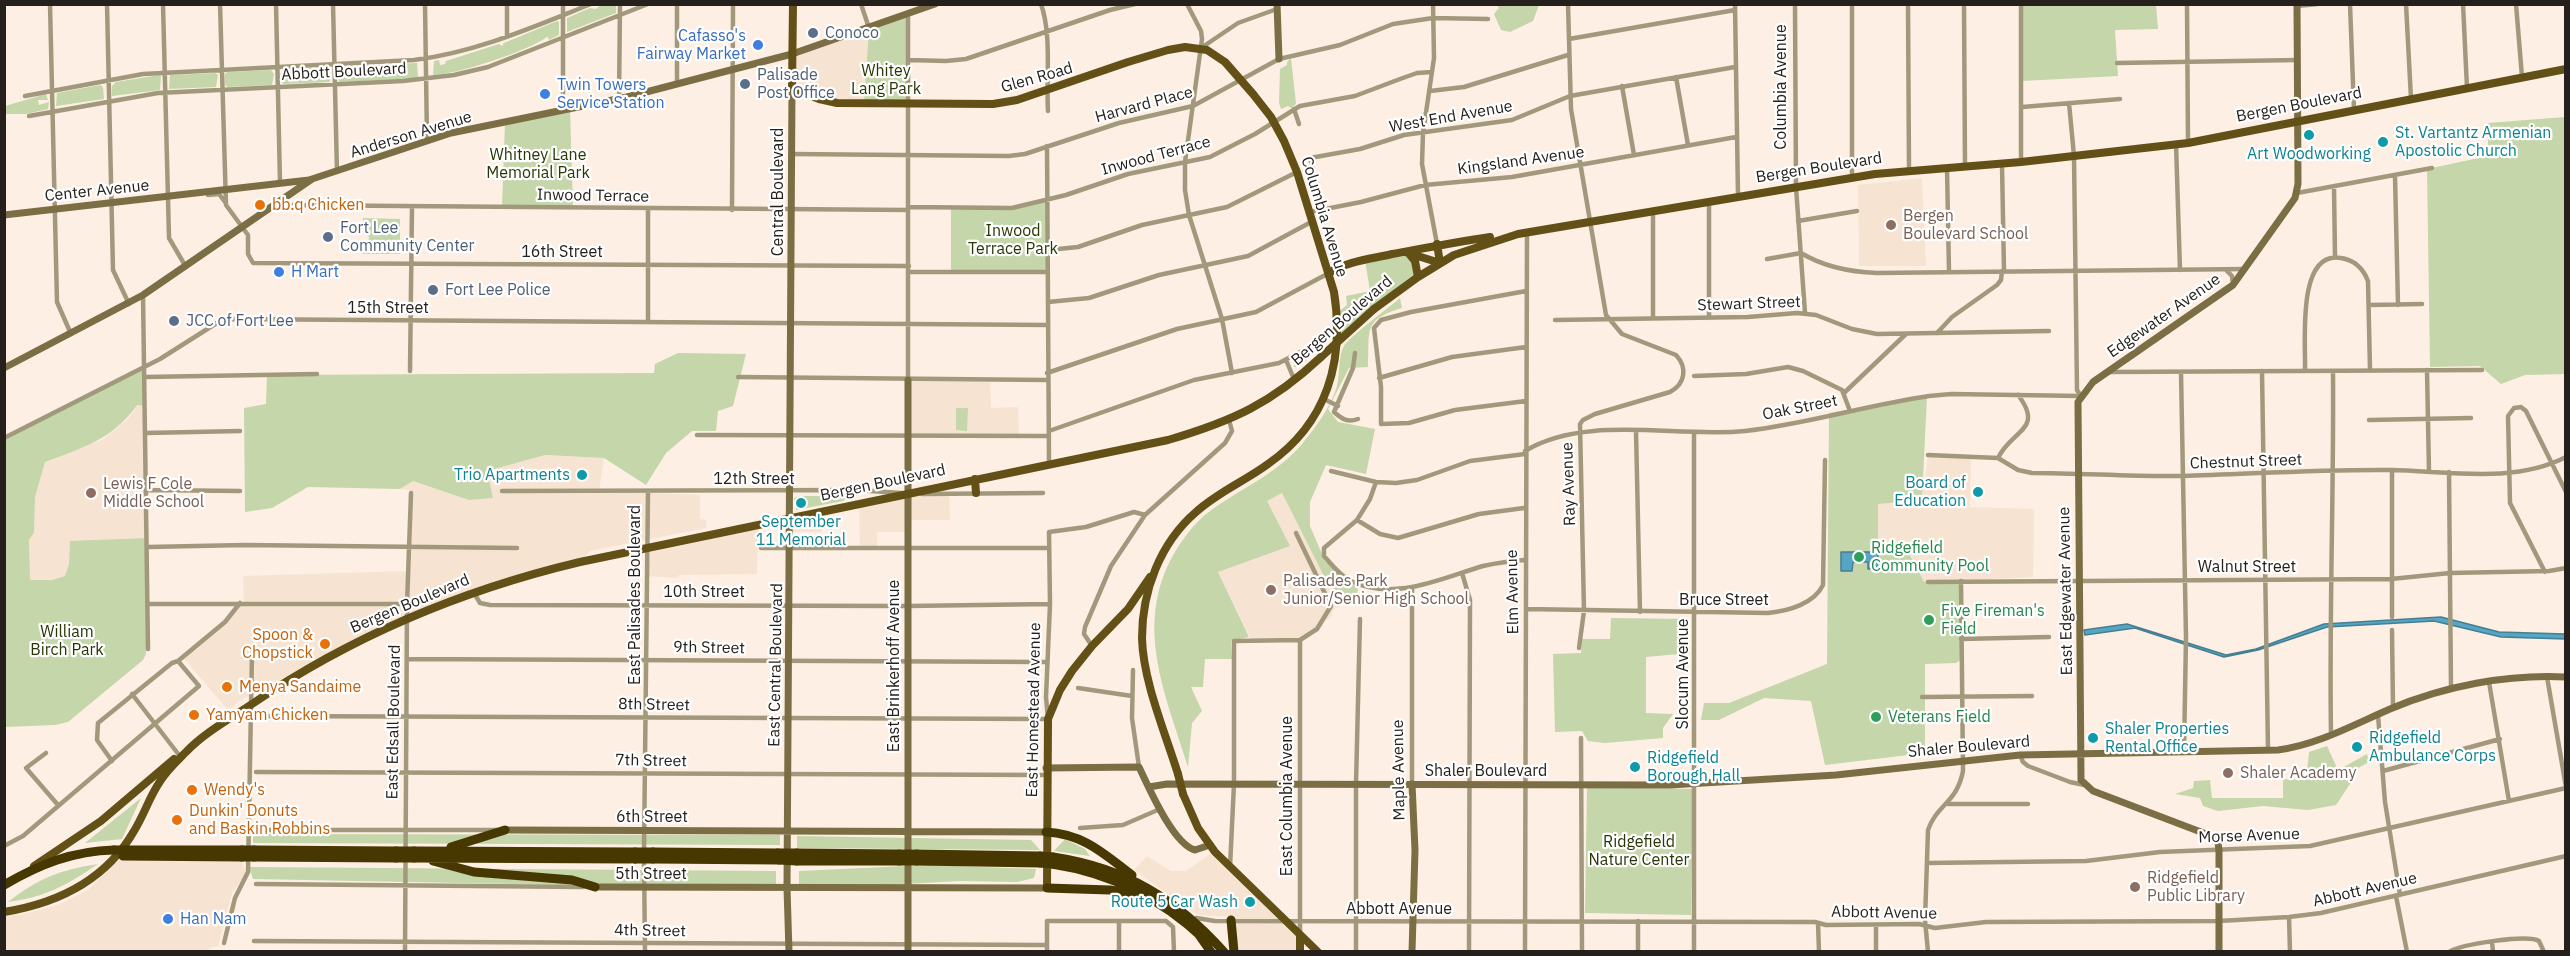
<!DOCTYPE html>
<style>
body{margin:0}
#map{position:relative;width:2570px;height:956px;overflow:hidden;background:#fdefe3;font-family:"IBM Plex Sans",sans-serif}
canvas{display:block}
.frame{position:absolute;inset:0;border:6px solid #25201c;pointer-events:none}
</style>
<div id="map">
<canvas width="2570" height="956"></canvas>
<div class="frame"></div>
</div>
<script>
const context = document.querySelector('canvas').getContext('2d');
context.lineJoin = 'round';
function fillPath(path, color) { context.fillStyle = color; context.fill(path, 'evenodd'); }
function stroke(path, color, width, dash) { context.strokeStyle = color; context.lineWidth = width; context.lineCap = dash ? 'butt' : 'round'; context.setLineDash(dash || []); context.stroke(path); }
function write(font, color, halo, rows, align = 'center') {
  context.font = font + ' "IBM Plex Sans",sans-serif'; context.lineWidth = 4.5; context.setLineDash([]); context.textBaseline = 'middle'; context.strokeStyle = halo; context.fillStyle = color; for (const [text, x, y, turn = 0] of rows) {
    context.save(); context.translate(x, y); context.rotate((+turn || 0) * Math.PI / 180); context.textAlign = isNaN(turn) ? turn : align; if (halo) context.strokeText(text, 0, 0); context.fillText(text, 0, 0); context.restore();
  }
}
fillPath(new Path2D(`
 M869,28L864,103H837L792,88V54Z
 M1922,178L1926,266H1859L1858,185Z
 M990,379L991,408L1018,407L1019,436H908V380Z
 M137,405L145,406L148,538L69,564L65,576L52,580H30L29,540L34,533L35,497L45,462L102,440L128,419Z
 M545,455L604,458L599,491L700,495V519L706,520V528L590,551L580,562L407,617L278,686L244,698L228,710L181,655L244,603L243,576L408,571L410,547L458,550L409,544L410,490L400,489L413,481L469,500L492,498L487,471Z
 M1928,455L1971,456L1970,507L2034,509L2033,577L1924,582L1906,548H1878V503L1922,500Z
 M908,493L949,494L950,520H908V532H877V549H860L859,503Z
 M1282,493L1329,585L1340,593L1344,604L1333,610L1332,616L1300,640L1252,641L1218,572L1289,546L1267,501Z
 M821,511L822,532H791V517Z
 M758,524L757,574L679,575L677,578L647,576L651,552L702,541Z
 M1210,854L1298,938L1297,951H1236L1235,917L1197,915L1134,870L1147,856L1171,871H1186Z
 M118,860H241L246,874L232,893L218,946L209,948V951L5,952V914L19,915L58,905L88,890Z`), '#f7e3d1');
fillPath(new Path2D(`
 M601,5H616V13L567,32V18L590,8L596,9Z
 M1497,5H1539L1533,21L1510,32L1501,30L1494,14L1499,8Z
 M2021,5H2156L2158,29L2115,30L2118,76L2022,81Z
 M908,14V102L864,103L869,28Z
 M557,21L559,22V35L549,40L548,37L545,38C530,50 456,75 433,75L434,61L439,60L440,65L445,64L446,61L499,44L502,46L504,43Z
 M1291,58L1296,104L1291,108L1288,106L1281,109L1279,103L1280,69L1287,65V62Z
 M417,63L418,78L340,82L338,80L339,67Z
 M328,67L331,79L329,82L284,84L282,83V72L284,70Z
 M271,70L274,74L272,85L228,87L225,85V74L227,72Z
 M215,73L218,75L216,87L169,89L170,75Z
 M159,75L161,76L160,90L112,96V86L116,82Z
 M100,85L103,87L104,99L56,106L57,93Z
 M46,94L48,100H38L39,105L49,102L48,109L26,114H5V106Z
 M570,109L573,208L502,207L505,122Z
 M2565,117V374L2525,375L2501,384L2480,366L2430,367L2427,169L2488,156V123Z
 M1047,199L1048,272H951V207L1012,208Z
 M363,218L400,219V254H363V247L368,243L369,237L363,228Z
 M1410,255L1418,277L1336,343V314L1347,305L1346,296L1370,291L1365,260Z
 M1400,298L1402,308C1362,320 1370,330 1368,367L1349,368L1328,409L1338,422L1375,429L1366,474L1326,465L1310,502V526L1325,561L1358,587L1357,598L1346,603L1340,593L1329,586L1282,493L1267,501L1290,546L1218,572L1249,637L1231,641L1232,659H1205L1203,687H1191L1202,711L1192,723L1188,767C1167,698 1135,631 1170,561C1179,543 1194,523 1210,511C1240,489 1278,473 1302,444C1315,428 1331,407 1337,386C1340,374 1338,356 1344,346C1349,337 1390,307 1400,298Z
 M1329,339L1299,367H1294L1296,357Z
 M678,353L746,354L733,406L718,411L716,431H692L666,453L646,485L604,458L545,455L487,471L493,498L469,500L413,481L400,489L308,487L272,508L245,512L244,408L266,404L267,375L654,373L655,364Z
 M145,368V406L137,405C112,440 84,447 45,462L35,497L34,533L29,540L30,580H52L65,576L69,564L70,541L148,538L146,654L143,660L68,722L55,725L5,727L4,438Z
 M1927,396L1922,500L1878,504V548H1906L1924,582L1961,581L1963,658L1956,663L1925,664V753L1825,765L1811,701L1764,698L1719,720H1701L1704,703H1729L1827,664L1829,413Z
 M956,408H968L967,431L956,430Z
 M799,496H843L846,498L843,501L796,510L794,498Z
 M1611,618L1689,619L1690,653L1646,657V713L1673,714L1663,728V738L1605,743L1588,741L1582,731L1555,732L1553,654L1581,653L1582,639H1610Z
 M2327,746L2338,770L2367,754L2369,762L2358,768L2354,778L2336,805L2308,810L2263,806L2218,811L2203,806L2200,798L2175,794L2193,788L2194,781L2210,780L2212,798H2283V779L2306,780L2309,752Z
 M1587,787L1693,789L1691,915L1585,913Z
 M141,798L122,839L85,843Z
 M253,834L780,835V845L253,843Z
 M797,836L1031,840L1040,850L797,848Z
 M1065,839L1085,849L1090,856L1054,851Z
 M98,864C67,885 46,897 8,902C39,878 60,870 98,864Z
 M928,865L1036,869L1034,878L1017,882L959,881L799,890V871Z
 M249,867L776,871V889L253,879Z`), '#c4d6aa');
const water = new Path2D(`
 M1841,552H1878V569H1868V562H1853L1852,571H1841Z
 M2441,617L2499,632L2565,634L2566,639L2501,637L2434,621L2327,627L2258,650L2224,657L2135,628L2085,635L2084,630L2127,624L2226,655L2256,649L2324,624Z`);
fillPath(water, '#54a6c4');
stroke(water, '#467e92', 1.5);
stroke(new Path2D(`
 M50,4L57,302L71,334
 M107,4L113,270L129,304
 M163,4L169,238L186,267
 M220,4L226,205L248,235V254L253,263L909,266
 M276,4L280,183
 M333,4L337,172
 M425,4L427,141
 M677,4V85
 M861,4L869,28
 M1041,4C1052,35 1046,78 1048,111
 M1187,4L1201,31L1202,39L1185,162V190L1189,215L1222,319L1232,373
 M1433,4L1434,58L1423,133L1422,164L1437,244
 M1568,4L1571,109L1606,315L1622,334L1676,355C1688,368 1685,384 1670,392L1595,414L1583,420L1580,424L1584,611L1579,648
 M1735,4L1738,196
 M1795,4L1796,187L1805,313
 M1852,4V177
 M1908,4L1909,171
 M1964,4L1965,167
 M2021,4V162
 M2187,4L2188,143
 M2350,4L2354,110
 M2406,4L2411,99
 M2463,4L2467,88
 M2516,4L2522,77
 M2297,6L2318,4
 M507,37V4
 M1569,39L1735,10
 M1201,48L1238,23L1277,9
 M908,60L946,61L966,59L1110,10L1135,4
 M2117,63L2297,60
 M1676,77L1688,145
 M1622,86L1634,155
 M1430,91L1464,87L1568,55
 M25,96L143,74L414,60C477,52 533,27 591,4
 M619,99L620,4
 M2022,107L2120,99
 M1294,109L1299,124
 M563,111V4
 M29,116L158,93L403,81L454,75L488,67L648,4
 M2176,144L2180,270
 M1047,146L1049,464
 M792,154L1009,156L1025,154L1119,123L1193,106L1279,59L1340,45L1393,24L1433,18L1488,19
 M2002,164L2004,271
 M1947,168L1949,272
 M2395,176L2398,305
 M2334,187L2335,257
 M2297,193L2432,168
 M208,195L219,194L225,202
 M1709,201V318
 M276,205L908,210
 M908,207L1012,208L1066,195L1128,174L1210,157L1255,134L1300,106L1355,96L1400,79L1417,73L1432,72
 M1323,208L1310,158L1360,149L1404,135L1512,120L1570,96L1735,67
 M732,210L733,4
 M1653,210V318
 M1310,212L1361,202L1425,185L1512,177L1736,137
 M1798,221L1857,211
 M1048,250L1078,247L1142,225L1227,207L1297,172
 M1767,259L1801,253C1824,267 1851,272 1877,273L2246,269
 M2226,270L2232,276L2233,285
 M909,272H1048
 M143,295L148,649
 M1048,302L1089,298L1159,275L1248,256L1313,221
 M2370,305L2422,304
 M1555,320L1748,317L1797,313L1816,315L1852,329L1877,334L2049,331
 M648,321V208
 M1937,333L1952,317L1997,285L2001,280L2002,271
 M1355,353L1353,368L1334,412C1342,419 1348,423 1358,419
 M1286,360L1294,379
 M2305,370C2306,344 2296,250 2341,258C2354,260 2363,268 2368,281L2370,370
 M2427,370L2429,472
 M410,371L412,207
 M2262,371L2268,750
 M2109,372L2482,370
 M2181,372L2186,637L2184,751
 M1047,373L1177,329L1256,312L1329,273
 M1694,376L1746,374L1788,367L1803,371L1842,390L1850,411
 M145,377L317,374
 M738,377L1047,380
 M1379,378L1452,357L1526,347
 M908,380V14
 M1845,392L1906,334
 M1324,399L1338,406
 M1526,401L1455,410L1409,423L1381,424V387L1374,328L1381,320L1411,312L1526,291
 M2369,420L2471,418
 M1049,431L1194,380L1279,363L1327,338L1336,330
 M1636,431L1640,612
 M1694,432V952
 M146,433L240,431
 M697,435L1049,436
 M4,438L160,359L220,321L228,319L1048,325
 M1525,451C1586,414 1676,438 1745,431C1807,424 1867,405 1929,396L1951,394L2081,396L2077,390L2074,156L2069,103
 M1928,455L1998,458L2018,470L2032,473C2082,473 2133,477 2182,476C2252,474 2322,469 2391,470C2448,471 2514,484 2566,457
 M1998,458C2011,430 2045,430 2018,395
 M1331,471L1376,482L1396,483L1417,480L1470,461L1525,454
 M2449,472L2451,689
 M1376,482L1370,499L1357,520L1324,548V556C1332,565 1340,576 1351,581C1394,602 1442,578 1483,566C1497,563 1510,561 1524,560
 M147,490L240,491
 M502,491L855,490L901,493
 M922,494L1043,493
 M1357,520L1380,534L1398,538L1479,514L1524,508
 M148,547L244,545L517,548
 M761,548H1049
 M2545,572L2510,503L2508,416L2514,408L2521,407L2526,411L2566,492
 M1462,573L1470,600L1469,952
 M1928,582L2391,579L2450,573L2549,571L2566,568
 M474,593L480,603L490,605L908,606L1050,604
 M148,604H407
 M1526,609L1768,613C1788,611 1814,604 1823,585L1825,460
 M2392,617V470
 M2392,630L2393,708
 M1961,639L2049,637
 M1300,640V934
 M1092,646L1084,634L1085,627L1111,566L1145,515L1225,443L1232,431L1229,420
 M407,659L1046,662
 M1133,670L1132,718L1139,767
 M2547,677L2566,787
 M2489,682L2509,801
 M1078,688L1132,696
 M132,694L179,755
 M1922,697L2032,696
 M2378,715L2385,802L2400,895
 M259,716L1048,719L1046,697L1050,604L1049,532L1086,527L1134,512L1145,515
 M2331,734C2329,613 2334,492 2333,371
 M1581,738L1582,952
 M46,753L26,768L58,805
 M2020,755L2023,762L2028,766L2070,782L2084,785
 M112,761L97,740L98,723L172,663L178,661L225,622L240,603
 M2383,771L2500,739
 M256,772L1046,775
 M1412,784V587
 M1948,804H2028
 M1080,828L1123,825L1160,809
 M257,830H497
 M4,846L23,836L199,686L178,661
 M644,851L648,491
 M644,860L645,952
 M1927,863L2086,861L2160,852L2310,846L2566,788
 M1230,867L1234,784V641L1300,640L1317,629L1331,606L1296,533
 M256,884L583,887
 M2396,896L2407,952
 M2289,917L2290,952
 M1196,918L1215,921L1815,922L1826,925L1919,924L1935,928L1986,922L2219,921L2289,917L2321,913L2566,856
 M1638,921V952
 M1818,923L1819,952
 M1876,925V952
 M254,941L1046,945
 M2492,942L2493,952
 M224,943L235,898L248,872L252,653
 M405,952L407,604L411,493
 M1047,952V921H1166L1173,927L1174,952
 M1119,952V921
 M1356,952V784L1360,619
 M1525,952L1527,233
 M1928,952L1925,920L1928,830C1937,804 1957,803 1963,771L1961,581
 M2449,952C2461,944 2528,934 2539,941L2544,952`), '#a2997d', 4.5);
stroke(new Path2D(`
 M1277,4L1279,59
 M4,215L309,180
 M4,368L143,295L312,179L451,133L627,97L792,54L935,4
 M908,380V952
 M1046,768L1139,767C1149,788 1173,844 1195,850L1210,845
 M1412,784L1415,850L1412,952
 M1149,787L1167,784L1670,785L1836,775L2020,755L2278,750C2317,745 2353,725 2390,709C2444,686 2507,674 2566,677
 M505,830L1046,832
 M595,887L1047,888
 M789,952L787,888L792,88
 M2219,952V851L2218,842L2214,837L2093,791L2081,780L2078,402L2093,382L2233,285L2295,198L2298,184L2297,4`), '#7c6e44', 7);
stroke(new Path2D(`
 M793,4L792,88L819,99L837,103L993,104L1017,100L1128,62L1168,50L1185,47L1207,50L1225,62L1253,94L1271,117L1284,141L1297,172L1334,292C1345,361 1327,423 1268,464C1245,481 1218,492 1196,512C1160,543 1142,591 1142,638C1143,681 1165,732 1178,774
 M1437,244L1440,263
 M1405,252L1440,263
 M1410,255L1415,261L1418,277
 M1329,273C1348,261 1371,259 1392,254C1425,248 1457,242 1490,237
 M1374,309L1418,277L1454,255L1518,234L1875,174L2021,162L2188,143L2566,69
 M975,479L976,493
 M1183,794L1198,828L1215,852L1318,952
 M34,866L101,821L174,759
 M1047,888L1048,719L1060,690L1072,671L1092,646L1128,609L1150,577
 M4,912C59,903 106,880 134,831C144,815 149,798 159,783C166,771 177,761 186,752C204,733 231,718 252,704C352,636 462,590 580,562L1168,440C1233,421 1272,403 1321,357
 M1300,952V935`), '#625017', 8);
stroke(new Path2D(`
 M1046,832C1084,834 1104,854 1132,875
 M451,847L505,830
 M128,850H242
 M254,850L396,851
 M414,851L635,852
 M653,852L778,853
 M797,853L899,854
 M917,854L1040,856
 M123,856L242,857
 M254,857L396,858
 M1053,857C1125,868 1176,898 1224,952
 M414,858L635,859
 M653,859L779,860
 M433,861L474,872L572,880L595,887
 M797,861H899
 M917,861L1040,863
 M1052,864C1111,873 1161,898 1204,939
 M4,885C40,864 73,851 114,850
 M1047,888L1110,890L1137,895
 M1231,920L1234,952
 M1199,935L1211,952`), '#473700', 9);
stroke(new Path2D(`
 M1321,357L1374,309
 M1178,774L1183,794`), '#625017', 8);
stroke(new Path2D(`
 M114,850H128
 M242,850H254
 M396,851H414
 M635,852H653
 M778,853H797
 M899,854H917
 M1040,856L1053,857
 M242,857H254
 M396,858H414
 M635,859H653
 M779,860L797,861
 M899,861H917
 M1040,863L1052,864`), '#473700', 9);
for (const [x, y, r, color] of [
 [813,33,6,"#5c6f8a"],
 [758,45,6,"#3f7fe0"],
 [745,84,6,"#5c6f8a"],
 [545,94,6,"#3f7fe0"],
 [2309,135,6,"#0f9aa8"],
 [2383,142,6,"#0f9aa8"],
 [260,205,6,"#e8710a"],
 [1891,225,6,"#8d6e63"],
 [328,237,6,"#5c6f8a"],
 [279,272,6,"#3f7fe0"],
 [433,290,6,"#5c6f8a"],
 [174,321,6,"#5c6f8a"],
 [582,475,6,"#0f9aa8"],
 [1978,492,6,"#0f9aa8"],
 [91,493,6,"#8d6e63"],
 [801,503,6,"#0f9aa8"],
 [1859,557,6,"#2e9e5b"],
 [1271,590,6,"#8d6e63"],
 [1929,620,6,"#2e9e5b"],
 [325,644,6,"#e8710a"],
 [227,687,6,"#e8710a"],
 [194,715,6,"#e8710a"],
 [1876,717,6,"#2e9e5b"],
 [2093,738,6,"#0f9aa8"],
 [2357,747,6,"#0f9aa8"],
 [1635,767,6,"#0f9aa8"],
 [2228,773,6,"#8d6e63"],
 [192,790,6,"#e8710a"],
 [177,820,6,"#e8710a"],
 [2135,887,6,"#8d6e63"],
 [1250,902,6,"#0f9aa8"],
 [168,919,6,"#3f7fe0"]
]) { const dot = new Path2D(); dot.arc(x, y, r, 0, 2 * Math.PI); context.fillStyle = color; context.fill(dot); stroke(dot, '#fff', 2); }
write('16px', '#4e5e75', '#fff', [
 ["Conoco",825,33],
 ["Palisade",757,75],
 ["Post Office",757,93],
 ["Fort Lee",340,228],
 ["Community Center",340,246],
 ["Fort Lee Police",445,290],
 ["JCC of Fort Lee",186,321]
], 'left');
write('16px', '#366cbe', '#fff', [
 ["Cafasso's",746,36,"right"],
 ["Fairway Market",746,54,"right"],
 ["Twin Towers",557,85],
 ["Service Station",557,103],
 ["H Mart",291,272],
 ["Han Nam",180,919]
], 'left');
write('16px', '#283706', '#fff', [
 ["Whitey",886,71],
 ["Lang Park",886,89],
 ["Whitney Lane",538,155],
 ["Memorial Park",538,173],
 ["Inwood",1013,231],
 ["Terrace Park",1013,249],
 ["William",67,632],
 ["Birch Park",67,650],
 ["Ridgefield",1639,842],
 ["Nature Center",1639,860]
]);
write('16px', '#25201c', '#fff', [
 ["Abbott Boulevard",344,72,-3],
 ["Glen Road",1037,78,-16],
 ["Columbia Avenue",1781,87,-90],
 ["Harvard Place",1144,105,-15],
 ["Bergen Boulevard",2299,105,-11],
 ["West End Avenue",1451,117,-10],
 ["Anderson Avenue",411,135,-17],
 ["Inwood Terrace",1156,156,-15],
 ["Kingsland Avenue",1521,161,-8],
 ["Bergen Boulevard",1819,168,-9],
 ["Center Avenue",97,191,-6],
 ["Central Boulevard",778,192,-90],
 ["Inwood Terrace",593,196,1],
 ["Columbia Avenue",1324,217,73],
 ["16th Street",562,252],
 ["Stewart Street",1749,304,-2],
 ["15th Street",388,308],
 ["Edgewater Avenue",2164,316,-35],
 ["Bergen Boulevard",1342,321,-41],
 ["Oak Street",1800,408,-11],
 ["Chestnut Street",2246,462,-2],
 ["12th Street",754,479],
 ["Bergen Boulevard",883,483,-12],
 ["Ray Avenue",1569,484,-92],
 ["Walnut Street",2247,567],
 ["East Edgewater Avenue",2066,591,-91],
 ["10th Street",704,592],
 ["Elm Avenue",1513,592,-91],
 ["East Palisades Boulevard",635,595,-90],
 ["Bruce Street",1724,600],
 ["Bergen Boulevard",410,604,-23],
 ["9th Street",709,648,1],
 ["East Central Boulevard",776,665,-89],
 ["East Brinkerhoff Avenue",894,666,-90],
 ["Slocum Avenue",1683,674,-90],
 ["8th Street",654,705,1],
 ["East Homestead Avenue",1034,710,-89],
 ["East Edsall Boulevard",394,722,-89],
 ["Shaler Boulevard",1969,747,-5],
 ["7th Street",651,761,1],
 ["Maple Avenue",1399,770,-91],
 ["Shaler Boulevard",1486,771],
 ["East Columbia Avenue",1287,796,-90],
 ["6th Street",652,817],
 ["Morse Avenue",2249,836,-2],
 ["5th Street",651,874],
 ["Abbott Avenue",2365,890,-13],
 ["Abbott Avenue",1399,909],
 ["Abbott Avenue",1884,913,1],
 ["4th Street",650,931,1]
]);
write('16px', '#0d838f', '#fff', [
 ["St. Vartantz Armenian",2395,133],
 ["Apostolic Church",2395,151],
 ["Art Woodworking",2309,154,"center"],
 ["Trio Apartments",570,475,"right"],
 ["Board of",1966,483,"right"],
 ["Education",1966,501,"right"],
 ["September",801,522,"center"],
 ["11 Memorial",801,540,"center"],
 ["Shaler Properties",2105,729],
 ["Rental Office",2105,747],
 ["Ridgefield",2369,738],
 ["Ambulance Corps",2369,756],
 ["Ridgefield",1647,758],
 ["Borough Hall",1647,776],
 ["Route 5 Car Wash",1238,902,"right"]
], 'left');
write('16px', '#c56008', '#fff', [
 ["bb.q Chicken",272,205],
 ["Spoon &",313,635,"right"],
 ["Chopstick",313,653,"right"],
 ["Menya Sandaime",239,687],
 ["Yamyam Chicken",206,715],
 ["Wendy's",204,790],
 ["Dunkin' Donuts",189,811],
 ["and Baskin Robbins",189,829]
], 'left');
write('16px', '#785e54', '#fff', [
 ["Bergen",1903,216],
 ["Boulevard School",1903,234],
 ["Lewis F Cole",103,484],
 ["Middle School",103,502],
 ["Palisades Park",1283,581],
 ["Junior/Senior High School",1283,599],
 ["Shaler Academy",2240,773],
 ["Ridgefield",2147,878],
 ["Public Library",2147,896]
], 'left');
write('16px', '#27864d', '#fff', [
 ["Ridgefield",1871,548],
 ["Community Pool",1871,566],
 ["Five Fireman's",1941,611],
 ["Field",1941,629],
 ["Veterans Field",1888,717]
], 'left');
</script>
